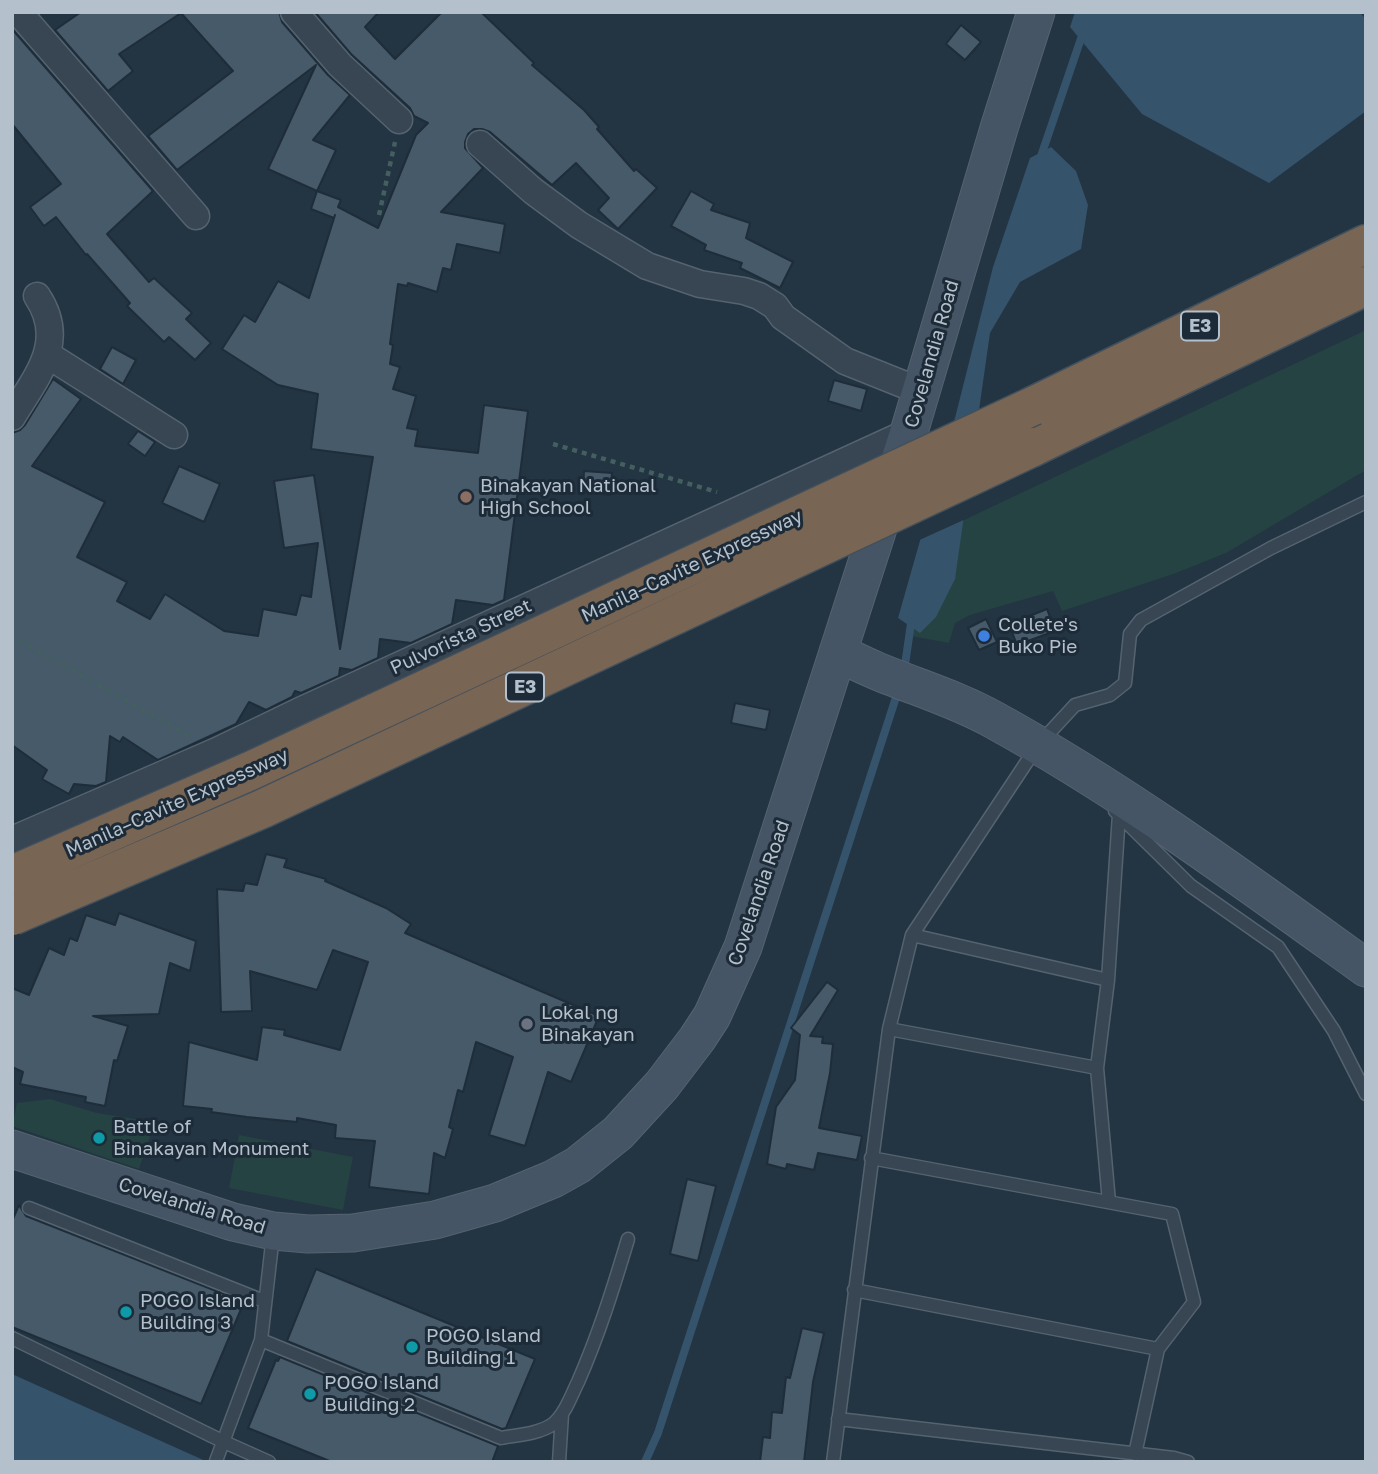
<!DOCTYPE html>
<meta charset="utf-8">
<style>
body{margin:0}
#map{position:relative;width:1378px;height:1474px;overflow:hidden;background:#233442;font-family:"Golos Text",sans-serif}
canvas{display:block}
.frame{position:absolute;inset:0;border:14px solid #b4c0cc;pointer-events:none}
</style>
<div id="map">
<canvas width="1378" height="1474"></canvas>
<div class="frame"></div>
</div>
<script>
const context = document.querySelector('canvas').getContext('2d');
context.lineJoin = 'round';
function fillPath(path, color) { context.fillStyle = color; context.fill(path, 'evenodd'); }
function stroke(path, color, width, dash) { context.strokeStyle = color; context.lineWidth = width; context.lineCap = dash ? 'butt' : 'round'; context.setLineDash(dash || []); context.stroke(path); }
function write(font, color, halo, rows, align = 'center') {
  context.font = font + ' "Golos Text",sans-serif'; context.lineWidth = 6; context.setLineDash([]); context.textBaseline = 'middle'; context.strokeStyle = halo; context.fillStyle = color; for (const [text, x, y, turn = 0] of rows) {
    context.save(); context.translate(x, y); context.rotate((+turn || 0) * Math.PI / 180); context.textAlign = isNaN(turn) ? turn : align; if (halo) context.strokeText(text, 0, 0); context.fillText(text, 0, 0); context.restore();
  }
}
fillPath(new Path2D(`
 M1366,330V470L1226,553L1176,573L1062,611L1053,591L970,615L955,623L949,643L911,636L947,528Z
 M50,1099L97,1113L155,1122L139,1169L12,1126L17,1103Z
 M239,1135L353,1157L343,1210L229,1188Z`), '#254343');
fillPath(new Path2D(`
 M1075,12H1360L1366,20V111L1269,183L1142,114L1070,27Z
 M1051,147L1076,171L1088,205L1081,249L1020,282L990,333L955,579L936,617L920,633L898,618L956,414L993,267L1030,158Z
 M12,1374L190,1454L208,1462H12Z`), '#35536b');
fillPath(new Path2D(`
 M983,408L968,518L915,542L949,424Z`), '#233442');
stroke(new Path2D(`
 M1039,162L1090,12
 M904,672L912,616
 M645,1462L658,1433L899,688`), '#35536b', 8);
const building = new Path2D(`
 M81,12H279L282,22L328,75L350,95L313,140L336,150L317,191L268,169L316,65L177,170L148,136L233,71L181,13L119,54L133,71L108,91L55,30Z
 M315,12H379L365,27L395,59L442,12H481L534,63L532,65L584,110L599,127L597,129L634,171L636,169L657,188L618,229L598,210L609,198L576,163L552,185L490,132L482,129H474L468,134L465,142V148L483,168L441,212L505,224L500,253L457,244L451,270L443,268L437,292L408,283L407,286L398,284L390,344L393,345L390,364L400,367L393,389L416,396L407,428L418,430L415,446L478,453L484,405L528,411L504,600L493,605L456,600L452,624L411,643L380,639L378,658L352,670L340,668L339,676L301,693L295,691L292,697L266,710L249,702L236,724L158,760L123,737L120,742L110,736L106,782L96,786L74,784L69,794L42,779L47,770L12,745V433L20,430L25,425L53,379L81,399L32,466L105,502L77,557L127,582L117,601L150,619L165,594L224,631L258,636L263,609L296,615L301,595L311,597L318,543L284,548L274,481L314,475L340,649L373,457L311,449L318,394L278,385L222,349L244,315L255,322L278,281L309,298L335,215L334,218L311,209L317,191L341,200L338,207L378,228L416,135L428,123L414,116L410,108L351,54Z
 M961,25L981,42L965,60L946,44Z
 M12,29L153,191L107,234L149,282L154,278L192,313L186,319L211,343L195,360L169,337L164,342L127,306L130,303L87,254L86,255L56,217L44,226L30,207L61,184L12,124Z
 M691,191L714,204L711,210L750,223L746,238L793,262L780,288L740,268L742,263L704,250L706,245L671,226Z
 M112,347L136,360L123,384L100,369Z
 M834,380L867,389L861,411L828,401Z
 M138,431L155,442L145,456L128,444Z
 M179,466L220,484L204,522L162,503Z
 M584,471L612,473L610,495L583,492Z
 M1047,609L1055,631L1017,645L1009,624Z
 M986,619L997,642L979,650L968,628Z
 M735,703L770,710L766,730L731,723Z
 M266,854L287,859L284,867L326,879L325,881L386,908L411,924L405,933L599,1016L571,1082L548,1072L525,1146L489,1135L513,1057L476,1042L463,1092L458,1090L449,1127L453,1129L445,1158L434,1153L429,1194L369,1187L375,1141L335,1138L336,1125L297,1118V1122L247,1117L211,1112L212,1109L183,1106L189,1042L257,1060L262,1027L285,1030L284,1035L340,1050L368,962L333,950L317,990L250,971L252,1011L221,1012L217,889L243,891L245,883L257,885Z
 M119,913L196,941L190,971L170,963L159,1014L93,1016L128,1026L117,1061L114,1060L105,1106L85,1102L86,1097L20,1084L23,1072L12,1067V988L29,995L49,948L64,955L70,938L77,941L86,915L115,925Z
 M827,982L838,990L810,1036L823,1037L822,1043L833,1044L830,1073L819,1128L862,1136L857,1160L818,1153L814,1170L787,1164L786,1169L767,1164L776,1107L795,1080L800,1035L791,1028Z
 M687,1179L716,1186L698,1261L670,1254Z
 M19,1205L26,1216L244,1302L201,1404L12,1327V1221Z
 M316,1269L535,1359L506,1428L502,1429L287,1341Z
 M802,1328L824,1333L813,1382L804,1462H760L763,1437L770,1438L772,1412L782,1413L786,1377L790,1378Z
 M280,1357L498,1446L492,1462H332L248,1428L276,1360L278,1361Z`);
fillPath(building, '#475a69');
stroke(building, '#1e2d39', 2);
const lane = new Path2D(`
 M1115,811L1191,886L1278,947L1334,1031L1366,1094
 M912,935L1108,980
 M889,1029L1097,1068
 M871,1158L1172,1214L1194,1302L1158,1349L1135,1454
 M1109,1202L1097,1068L1108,980L1119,814
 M29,1208L264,1301
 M854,1290L1158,1349
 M12,1338L222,1441L269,1462
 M261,1340L501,1438C517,1435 539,1434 553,1424C565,1414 571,1396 578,1382C599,1334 613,1289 628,1239
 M838,1419L1174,1458L1188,1462
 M216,1461L261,1340L273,1235
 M559,1462L562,1414
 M833,1462L889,1029L912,935L1038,745L1075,705L1110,695L1125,683L1130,634L1141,620L1271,548L1366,502`);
const street = new Path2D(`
 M294,12L340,65L399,120
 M20,14L196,216
 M480,144L533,191L579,225L647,266L700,284L744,291L759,296L775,306L783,317L845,361L920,391
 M48,355L174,435
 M12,417C36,377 68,342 37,296
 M12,840L217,751L302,710L909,432`);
const secondary = new Path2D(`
 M838,652C887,680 944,692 994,720C1125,792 1245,881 1366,968
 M12,1149L233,1222L273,1231L308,1234L353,1233L435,1220L495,1203L553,1179L578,1165L618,1133L662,1085L697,1039L712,1016L743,947L909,432L1000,125L1036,12`);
const highway = new Path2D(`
 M1033,406L1366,244
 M1033,447L1366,286`);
stroke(lane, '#55636f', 15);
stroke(street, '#55636f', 29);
stroke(secondary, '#55636f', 39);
stroke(highway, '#42505c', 41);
stroke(new Path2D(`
 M379,215L395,142
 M553,444L717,492
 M19,640L189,736`), '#435f5f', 4.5, [5, 5]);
stroke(lane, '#374652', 12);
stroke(street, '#374652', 26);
stroke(secondary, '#455565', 37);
stroke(highway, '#796554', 38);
const highwayBridge = new Path2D(`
 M12,875L250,771L1033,406
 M12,916L262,809L1033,447`);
stroke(highwayBridge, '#42505c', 41, []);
stroke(highwayBridge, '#796554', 38);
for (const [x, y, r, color] of [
 [466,497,7,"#8d6e63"],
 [984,636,7,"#3f7fe0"],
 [527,1024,7,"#6b7280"],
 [99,1138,7,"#0f9aa8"],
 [126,1312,7,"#0f9aa8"],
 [412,1347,7,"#0f9aa8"],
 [310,1394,7,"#0f9aa8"]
]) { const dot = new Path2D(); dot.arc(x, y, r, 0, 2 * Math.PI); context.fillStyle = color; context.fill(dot); stroke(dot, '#1c2b37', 2.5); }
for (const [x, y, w] of [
 [1200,326,38],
 [525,687,38]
]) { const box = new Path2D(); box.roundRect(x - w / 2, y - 14.5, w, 29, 5); context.fillStyle = '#1c2b37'; context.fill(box); stroke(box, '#b4c0cc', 2); }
write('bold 18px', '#b4c0cc', null, [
 ["E3",1200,326],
 ["E3",525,687]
]);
write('19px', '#b4c0cc', '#1c2b37', [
 ["Covelandia Road",932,354,-74],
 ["Manila–Cavite Expressway",692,566,-25],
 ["Pulvorista Street",461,637,-25],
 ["Manila–Cavite Expressway",177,803,-24],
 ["Covelandia Road",759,893,-71],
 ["Covelandia Road",192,1206,17]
]);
write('19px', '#b4c0cc', '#1c2b37', [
 ["Binakayan National",480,486],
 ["High School",480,508],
 ["Collete's",998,625],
 ["Buko Pie",998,647],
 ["Lokal ng",541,1013],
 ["Binakayan",541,1035],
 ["Battle of",113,1127],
 ["Binakayan Monument",113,1149],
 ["POGO Island",140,1301],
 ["Building 3",140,1323],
 ["POGO Island",426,1336],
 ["Building 1",426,1358],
 ["POGO Island",324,1383],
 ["Building 2",324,1405]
], 'left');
</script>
